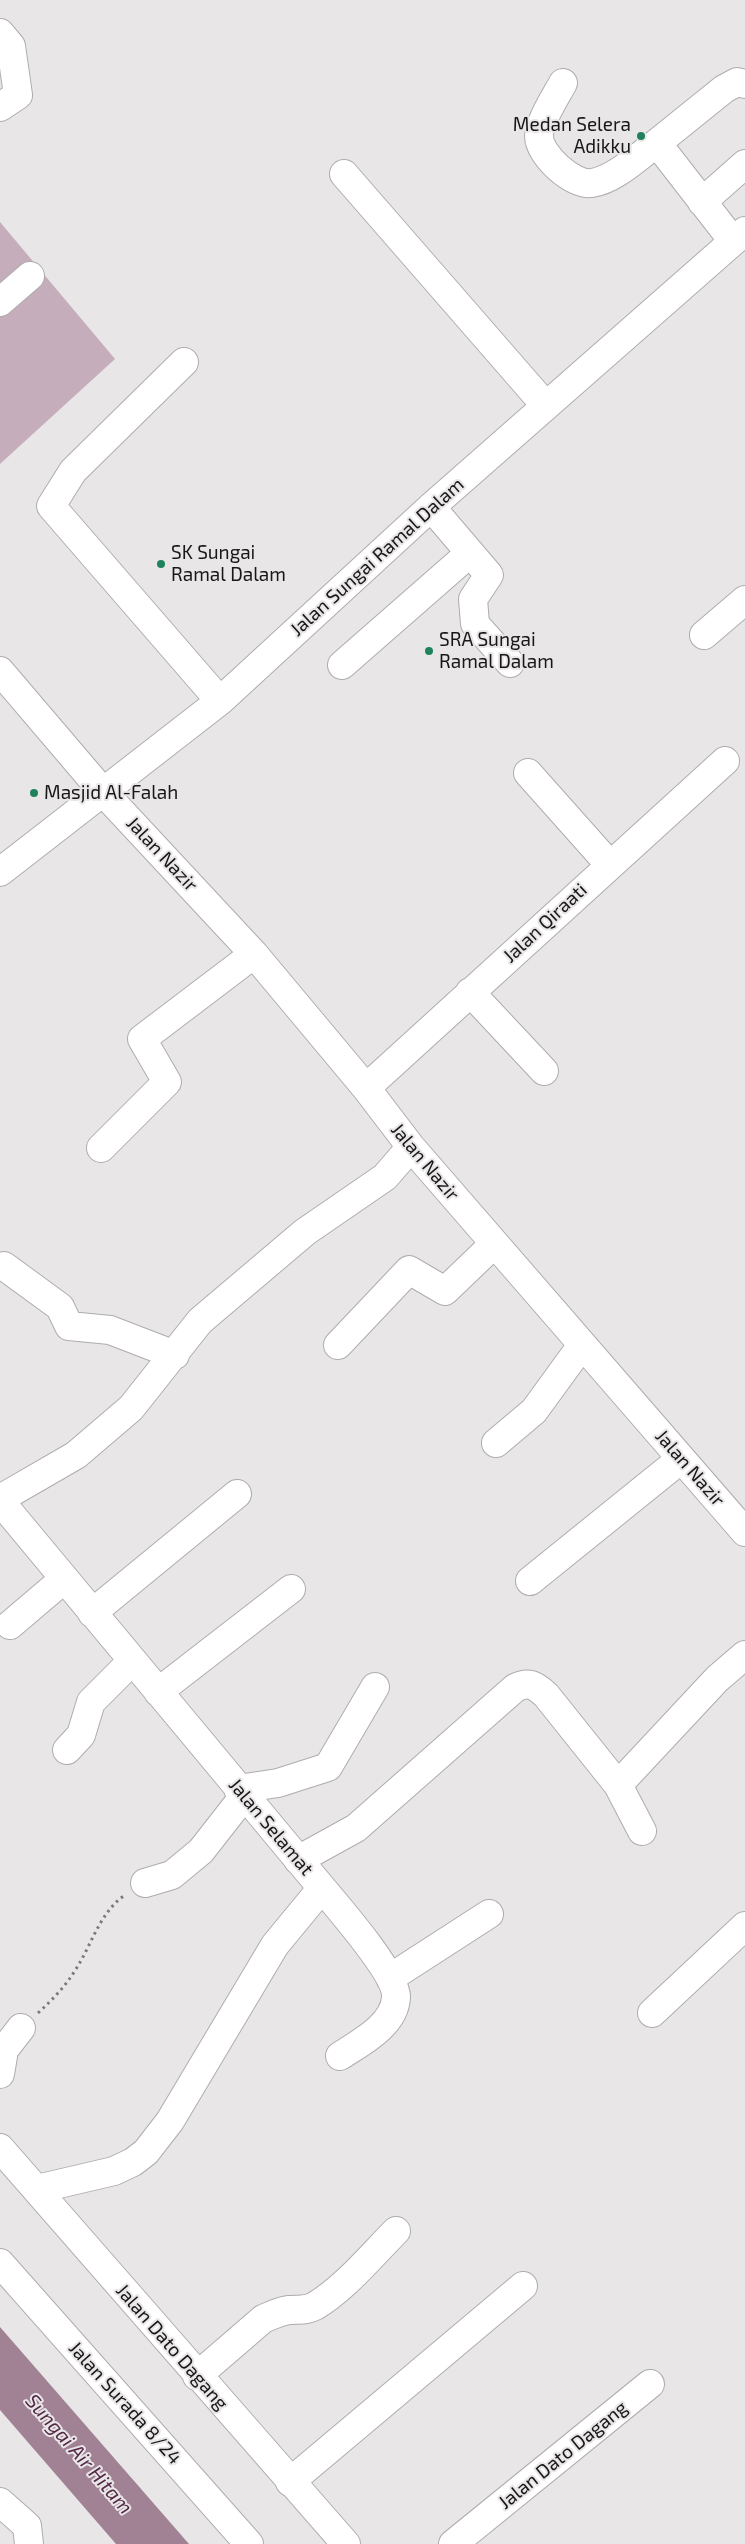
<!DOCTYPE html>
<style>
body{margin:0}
canvas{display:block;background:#e9e6e8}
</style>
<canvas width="745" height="2544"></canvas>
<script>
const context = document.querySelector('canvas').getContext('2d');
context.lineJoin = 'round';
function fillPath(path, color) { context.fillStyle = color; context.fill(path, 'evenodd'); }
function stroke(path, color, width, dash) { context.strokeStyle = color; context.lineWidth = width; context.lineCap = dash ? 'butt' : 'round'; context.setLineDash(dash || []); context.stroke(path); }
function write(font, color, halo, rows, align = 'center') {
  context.font = font + ' "Exo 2",sans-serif'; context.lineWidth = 4; context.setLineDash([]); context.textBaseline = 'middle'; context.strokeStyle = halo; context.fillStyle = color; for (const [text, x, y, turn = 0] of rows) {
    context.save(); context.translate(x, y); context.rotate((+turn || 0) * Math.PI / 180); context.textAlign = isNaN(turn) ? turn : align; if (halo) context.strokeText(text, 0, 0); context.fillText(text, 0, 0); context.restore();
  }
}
fillPath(new Path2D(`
 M0,222L115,359L0,464Z`), '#c6adbc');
fillPath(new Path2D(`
 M0,2327L189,2544H116L0,2410Z`), '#a18294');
const minor = new Path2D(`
 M0,33L11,46L18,95L0,107
 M563,83C556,96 539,122 539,136C539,155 573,186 592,183C616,179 638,156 657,143
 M344,174L546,406
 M702,202L745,164
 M733,241L657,143L724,89L737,82L745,84
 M0,302L30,276
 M184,362L73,471L51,506L220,701
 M431,507L489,575L473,599L475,624L510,663
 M704,635L745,600
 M342,665L470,553
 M0,671L104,793L254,954L366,1088L411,1147L745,1532
 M528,773L609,864
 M0,872L220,701L431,507L745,231
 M470,992L544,1071
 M366,1088L725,761
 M101,1148L167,1082L142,1039L254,954
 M4,1266L60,1307L69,1326L110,1330L175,1355
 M338,1345L409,1270L445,1291L494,1244
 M496,1443L534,1411L582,1345
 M0,1499L76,1455L131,1408L200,1321L305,1232L385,1177L411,1147
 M0,1501L322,1888C338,1907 397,1975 396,1997C395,2025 360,2043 340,2056
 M530,1581L681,1459
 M92,1613L237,1494
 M10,1625L64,1579
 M158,1692L291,1589
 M67,1750L81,1735L91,1702L132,1661
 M238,1789L278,1783L328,1767L375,1687
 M642,1831L618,1785L717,1679L745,1655
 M298,1860L356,1828L515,1688C529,1681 535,1685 546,1695L618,1785
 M145,1883L172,1875L201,1851L244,1796
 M390,1978L489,1914
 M652,2013L745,1926
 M0,2074L4,2050L21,2028
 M0,2148L346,2544
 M37,2189L114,2171L133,2162L146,2152L170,2121L275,1945L322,1888
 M0,2263L249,2544
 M197,2376L263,2319C272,2315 280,2311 289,2310C299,2309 306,2311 315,2306C344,2289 372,2255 396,2231
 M290,2482L523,2286
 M0,2502L27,2526L29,2544
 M453,2544L650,2384`);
stroke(minor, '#afacae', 30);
stroke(new Path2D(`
 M38,2013C53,1999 65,1987 76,1969C92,1944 100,1912 125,1895`), '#7b797a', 3, [2.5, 4]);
stroke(minor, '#fff', 28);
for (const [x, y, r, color] of [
 [641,136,5,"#1f825a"],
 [161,564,5,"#1f825a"],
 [429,651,5,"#1f825a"],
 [34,793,5,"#1f825a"]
]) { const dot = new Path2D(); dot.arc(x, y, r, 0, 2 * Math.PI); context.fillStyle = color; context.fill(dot); stroke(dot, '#e9e6e8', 2); }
write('19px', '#181717', '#e9e6e8', [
 ["Medan Selera",631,125,"right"],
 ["Adikku",631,147,"right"],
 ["SK Sungai",171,553],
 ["Ramal Dalam",171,575],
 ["SRA Sungai",439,640],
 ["Ramal Dalam",439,662],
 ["Masjid Al-Falah",44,793]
], 'left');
write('19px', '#181717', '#e9e6e8', [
 ["Jalan Sungai Ramal Dalam",377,557,-42],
 ["Jalan Nazir",162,854,47],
 ["Jalan Qiraati",545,923,-43],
 ["Jalan Nazir",425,1162,50],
 ["Jalan Nazir",690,1468,49],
 ["Jalan Selamat",271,1827,50],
 ["Jalan Dato Dagang",172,2347,49],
 ["Jalan Surada 8/24",125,2403,48],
 ["Jalan Dato Dagang",563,2455,-39]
]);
write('italic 20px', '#542946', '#e9e6e8', [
 ["Sungai Air Hitam",79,2454,49]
]);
</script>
